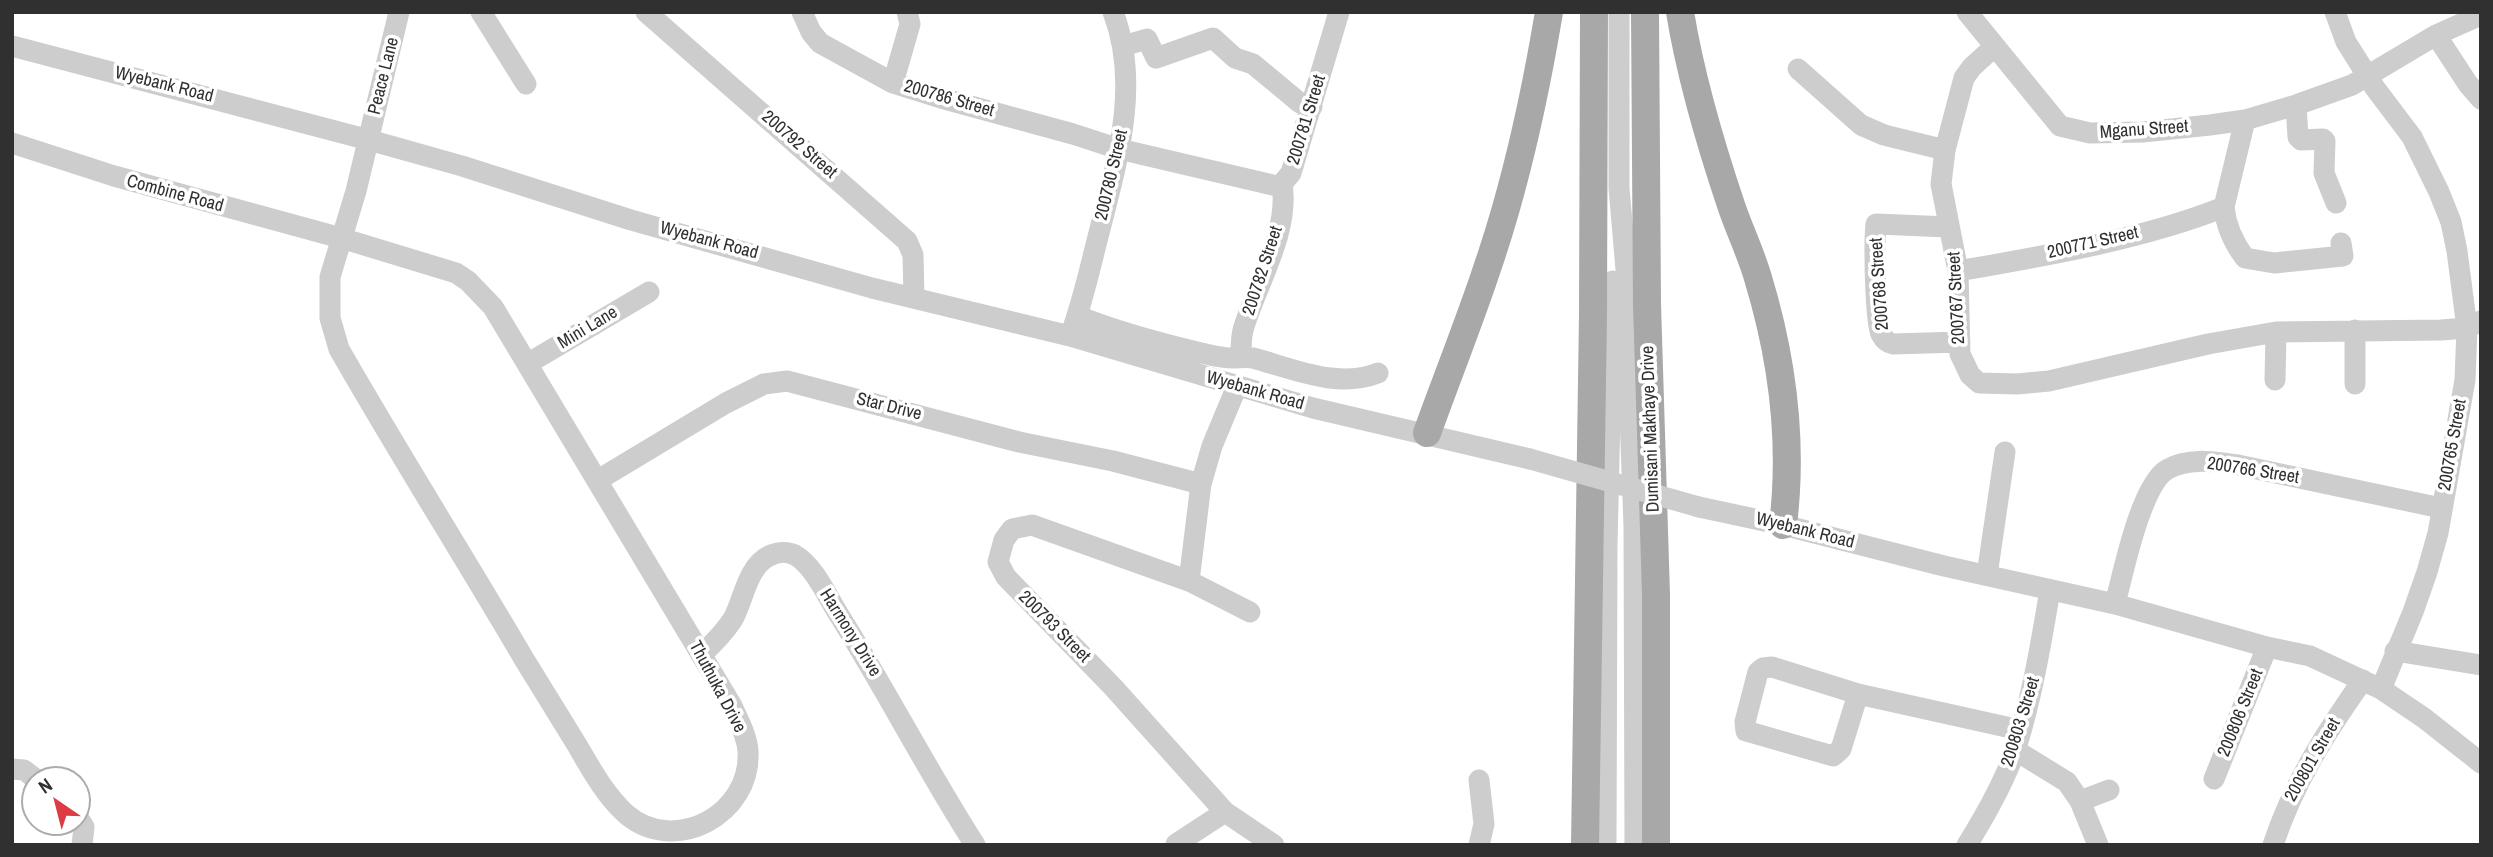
<!DOCTYPE html>
<style>
body{margin:0}
#map{position:relative;width:2493px;height:857px;overflow:hidden;background:#fff;font-family:"Archivo Narrow",sans-serif}
canvas{display:block}
.frame{position:absolute;inset:0;border:14px solid #303030;pointer-events:none}
.north{position:absolute;left:21px;top:766px;width:70px;height:70px;box-sizing:border-box;background:#fff;border:2px solid #acacac;border-radius:50%;rotate:325deg;font-size:19px;font-weight:700;line-height:28px;text-align:center;color:#303030}
.north::after{content:'';display:block;margin:auto;width:24px;height:32px;background:#dd3c45;clip-path:polygon(50% 0,100% 100%,50% 72%,0 100%)}
</style>
<div id="map">
<canvas width="2493" height="857"></canvas>
<div class="frame"></div>
<div class="north">N</div>
</div>
<script>
const context = document.querySelector('canvas').getContext('2d');
context.lineJoin = 'round';
function stroke(path, color, width, dash) { context.strokeStyle = color; context.lineWidth = width; context.lineCap = dash ? 'butt' : 'round'; context.setLineDash(dash || []); context.stroke(path); }
function write(font, color, halo, rows, align = 'center') {
  context.font = font + ' "Archivo Narrow",sans-serif'; context.lineWidth = 7; context.setLineDash([]); context.textBaseline = 'middle'; context.strokeStyle = halo; context.fillStyle = color; for (const [text, x, y, turn = 0] of rows) {
    context.save(); context.translate(x, y); context.rotate((+turn || 0) * Math.PI / 180); context.textAlign = isNaN(turn) ? turn : align; if (halo) context.strokeText(text, 0, 0); context.fillText(text, 0, 0); context.restore();
  }
}
stroke(new Path2D(`
 M481,12L526,84
 M646,12L907,241L913,255L914,298
 M802,12L811,32L820,43L893,83L941,98L1073,134L1119,149L1277,186L1282,184L1291,173L1339,12
 M1619,12V188L1627,281L1628,360L1634,526L1635,845
 M1967,12L2060,126L2090,133L2143,132L2210,125L2245,120L2296,105L2352,85L2436,35L2481,15
 M2335,12L2346,42L2375,88L2412,137L2439,192L2451,222L2457,251L2467,328L2465,380L2438,533L2427,572L2413,612L2381,689
 M2436,35L2468,84L2481,99
 M12,46L369,140L462,166L631,220L872,288L1070,336L1313,408L1530,459
 M1123,46L1147,39L1156,58L1213,38L1235,58L1253,64L1300,103L1312,107
 M1994,47L1972,67L1964,78L1945,150L1941,184L1958,271L1960,354L1970,375L1979,383L2017,384L2049,381L2208,344L2276,332L2441,330L2467,328L2481,321
 M1798,69L1861,125L1884,135L1945,150
 M893,83L910,24L907,12
 M2296,105L2298,137L2301,140L2323,139L2325,141L2324,173L2336,203
 M2245,120L2224,207C2226,227 2233,242 2245,258L2274,263L2343,256L2341,243
 M12,143L114,176L341,238L456,273L468,281L493,307L732,706C738,720 747,735 748,751C752,814 675,856 626,814C605,795 591,769 577,745C559,716 542,688 524,659C463,555 399,454 339,349L330,318V277L356,191L399,12
 M1949,227L1876,224C1874,242 1875,320 1881,334C1884,340 1888,343 1893,344L1960,342
 M1958,271C2044,256 2144,239 2224,207
 M1078,316C1117,332 1159,343 1201,353C1211,355 1222,358 1232,358C1240,358 1246,357 1253,358C1294,369 1337,389 1378,373
 M2355,330V384
 M1070,336C1083,302 1090,267 1099,233C1117,161 1141,85 1113,12
 M1241,357C1241,348 1241,338 1243,330C1256,285 1290,232 1282,184
 M527,364L649,292
 M2275,380L2276,332
 M598,480L726,403L764,384L787,381L1019,442L1113,461L1201,484
 M1699,507L1783,525L1944,566L2115,604L2267,647L2310,656L2381,689L2424,718L2481,763
 M1987,575L2005,452
 M1189,581L1201,484L1212,446L1237,386
 M2115,604C2123,574 2141,483 2168,469C2189,457 2215,462 2238,465L2441,508
 M1250,612L1189,581L1032,525L1012,529L1004,540L998,562L1006,577L1113,687L1225,812L1274,845
 M2395,651L2481,665
 M701,655C713,644 724,633 733,619C744,599 747,567 769,556C777,552 787,551 795,555C814,566 827,596 839,615C886,690 927,770 975,845
 M1858,694L1841,749L1833,756L1746,731L1745,722L1758,672L1763,668L1772,667L1858,694L2020,730
 M2015,750L2067,782L2080,801L2098,845
 M12,769L24,770L37,780
 M2214,779L2267,647
 M2080,801L2109,790
 M77,816L84,827L82,845
 M1176,844L1225,812
 M1479,845L1484,824L1479,780
 M1606,845L1607,546L1613,281
 M1967,845C1985,816 2005,781 2016,748C2032,697 2041,644 2050,590
 M2273,845C2293,784 2326,732 2363,680`), '#cdcdcd', 21);
stroke(new Path2D(`
 M1645,12L1647,304L1656,595V845
 M1680,12C1691,79 1710,143 1732,208C1740,231 1751,254 1758,278C1782,357 1793,443 1783,525
 M1427,433C1456,353 1489,273 1511,190C1527,131 1539,72 1549,12
 M1585,845L1593,315L1594,12`), '#a8a8a8', 28);
stroke(new Path2D(`
 M1530,459L1699,507`), '#cdcdcd', 21);
write('18px', '#303030', '#fff', [
 ["Peace Lane",384,76,-76],
 ["Wyebank Road",164,85,14],
 ["200786 Street",949,99,16],
 ["200781 Street",1307,120,-73],
 ["Mganu Street",2144,130,-4],
 ["200792 Street",799,145,41],
 ["200780 Street",1112,175,-77],
 ["Combine Road",175,194,15],
 ["Wyebank Road",709,241,15],
 ["200771 Street",2093,243,-13],
 ["200782 Street",1263,271,-72],
 ["200768 Street",1880,284,-94],
 ["200767 Street",1957,298,-93],
 ["Mini Lane",588,328,-31],
 ["Wyebank Road",1255,391,16],
 ["Star Drive",889,407,14],
 ["Dumisani Makhaye Drive",1651,429,-92],
 ["200765 Street",2453,445,-80],
 ["200766 Street",2253,471,9],
 ["Wyebank Road",1805,531,14],
 ["200793 Street",1054,627,45],
 ["Harmony Drive",850,633,58],
 ["Thuthuka Drive",717,687,62],
 ["200806 Street",2241,713,-68],
 ["200803 Street",2021,722,-73],
 ["200801 Street",2313,760,-60]
]);
</script>
